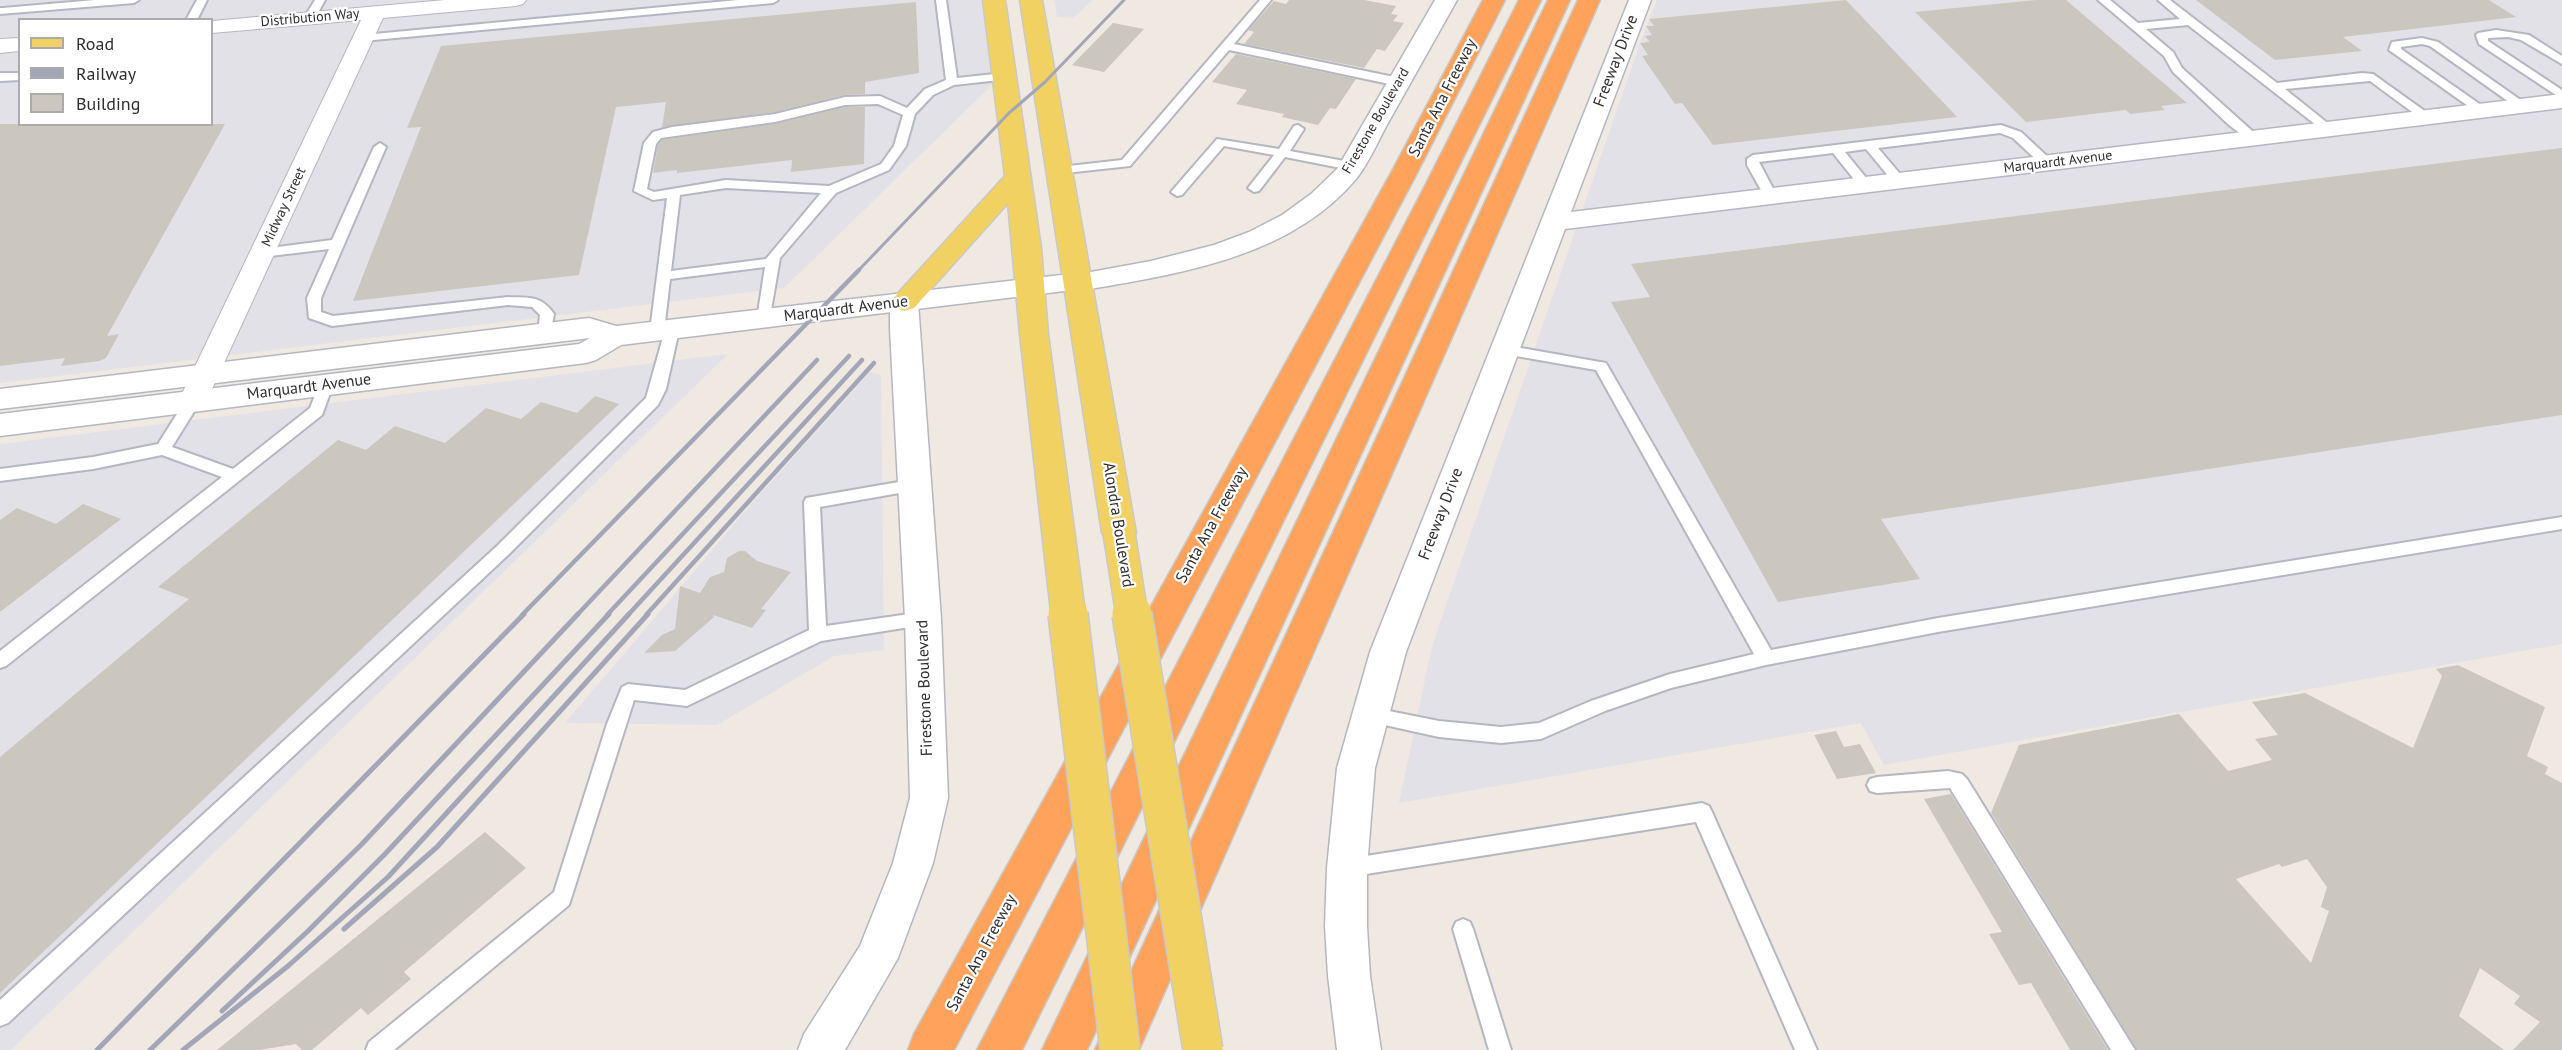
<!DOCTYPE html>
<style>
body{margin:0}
#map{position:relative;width:2562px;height:1050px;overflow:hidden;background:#efe9e1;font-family:"PT Sans",sans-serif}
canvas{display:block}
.legend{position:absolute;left:18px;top:18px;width:195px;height:108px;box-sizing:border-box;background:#fff;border:2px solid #ababab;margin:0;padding:8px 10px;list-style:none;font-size:18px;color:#2e2e2e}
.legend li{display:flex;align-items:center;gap:12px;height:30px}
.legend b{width:30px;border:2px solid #ababab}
</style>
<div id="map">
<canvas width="2562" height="1050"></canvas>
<ul class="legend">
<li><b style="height:8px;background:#f2d163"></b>Road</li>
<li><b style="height:8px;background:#a3a6b8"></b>Railway</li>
<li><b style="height:16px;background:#cbc7bf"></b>Building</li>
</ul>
</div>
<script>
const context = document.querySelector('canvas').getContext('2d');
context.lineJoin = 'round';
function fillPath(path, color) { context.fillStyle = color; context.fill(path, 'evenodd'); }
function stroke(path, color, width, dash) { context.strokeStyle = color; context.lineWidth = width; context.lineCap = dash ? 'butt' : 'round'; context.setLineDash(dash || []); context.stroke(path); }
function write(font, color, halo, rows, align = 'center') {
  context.font = font + ' "PT Sans",sans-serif'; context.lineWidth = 4.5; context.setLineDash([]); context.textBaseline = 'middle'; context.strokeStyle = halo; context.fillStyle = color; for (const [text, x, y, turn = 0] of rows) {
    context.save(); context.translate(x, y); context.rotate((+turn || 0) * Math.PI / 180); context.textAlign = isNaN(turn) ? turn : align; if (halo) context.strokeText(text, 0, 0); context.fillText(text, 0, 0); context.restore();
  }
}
fillPath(new Path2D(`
 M0,0H982L993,84L784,288L0,383ZM20,20H212V124H20Z
 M1054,0H1093L1073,18L1057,17Z
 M1657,0H2562V644L1884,765L1861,723L1399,803L1432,646L1640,43Z
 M728,354L11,1050H0V444Z
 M870,372L881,375L884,650L834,656L717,725L565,723L753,502Z`), '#e3e1e8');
fillPath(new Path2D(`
 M1289,0H1364L1396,6L1391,14L1398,15L1393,21L1404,23L1385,51L1377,49L1364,68L1244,44L1254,32L1248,30L1274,1L1286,4Z
 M1846,0L1957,117L1713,145L1682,103L1675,104L1642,56L1648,55L1640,43L1650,42L1645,36L1652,35L1646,26H1654L1649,19Z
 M2036,0H2066L2187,103L2161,106L2165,110L2130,114L2126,110L2026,122L1915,12Z
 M2196,0H2489L2516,17L2343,37L2362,51L2275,60Z
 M916,2L919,73L865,82V94L844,95L775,112L662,127L666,102L616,107L579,275L353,301L421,127L407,128L441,46Z
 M1113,23L1144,29L1104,72L1072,65Z
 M1236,54L1356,79L1336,109L1330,108L1318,125L1282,117L1284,114L1236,104L1247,90L1212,82Z
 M845,107H865L864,164L791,172L792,160L677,173V170L653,173L658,145L662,140L775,124Z
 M0,124H225L107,336L119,334L106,358L99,361L61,366L65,358L0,366Z
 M2562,148V415L1881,519L1920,579L1778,602L1611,302L1650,297L1631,264Z
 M595,396L619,404L0,993V757L189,599L158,587L338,440L366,450L395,426L445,443L486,408L521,419L541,402L577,413Z
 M83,504L121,519L0,612V520L17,508L56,524Z
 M739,551H745L757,561L791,572L761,609L766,610L752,628L713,615L714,617L675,651L644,653L662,635L675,629L680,586L700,593L710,577L724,572L727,558Z
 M2458,665L2545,707L2527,756L2548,767L2545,774L2562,783V1050H2513L2540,1022L2514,1004L2520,996L2480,968L2459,1016L2504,1050H2137L1991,813L2019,745L2179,714L2228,771L2272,760L2255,739L2278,735L2252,702L2305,693L2413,748L2442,676L2436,669ZM2307,859L2327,887L2321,907L2329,911L2311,963L2236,879L2279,864L2282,867Z
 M1836,731L1844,747L1860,744L1876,773L1837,779L1814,735Z
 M1951,794L2108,1050H2070L2031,983L2019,985L1989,934L2002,932L1924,799Z
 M485,832L526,868L404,972L411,979L368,1015L361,1008L312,1050H302L296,1044L259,1050H217Z`), '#cbc7bf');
const service = new Path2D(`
 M95,0H139L134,3L0,14V8H3Z
 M197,0H207L197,20H186Z
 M315,0H325L314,20H306L304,18Z
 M738,0H778L773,3L363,41L357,38L363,35Z
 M936,0H946L957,78L1004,73L1010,77L1008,79L954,85L933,95L915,114L906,146L889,170L836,193L780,258L769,322H759L757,319L765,267L670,279L664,331L662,334H652L650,331L667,198L653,200L634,191L644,143L653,132L672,127L775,114L845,97L880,96L907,108L925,89L946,80ZM878,104L903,115L894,146L881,164L829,186L726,180L654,192L647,189L656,144L661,138L775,122L845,105ZM726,188L821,193L766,259L671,271L680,195Z
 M1260,0H1271L1234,44L1399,78L1405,82L1399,86L1229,50L1130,166L1056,174L1054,171L1056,168L1060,167L1122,160Z
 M2098,0H2110L2138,23L2180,19L2158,0H2170L2277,83L2362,73L2373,74L2433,117L2427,121L2423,120L2370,81L2285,89L2335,129L2333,132H2325L2188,25L2146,29L2173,52L2182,68L2260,138L2258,141H2250L2229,125L2173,72L2164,56Z
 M2496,30L2529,35L2562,56V64L2521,40L2508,37L2488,38V41L2562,90V99L2479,44L2476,35L2478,33Z
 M2422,38L2438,42L2529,106L2523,110L2519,109L2430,46L2422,44L2401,47V49L2488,110L2486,113H2478L2389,50L2392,42Z
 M0,73H20V80L0,81Z
 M1298,125L1304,129L1290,151L1355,163L1357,166L1355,169L1351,170L1285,157L1259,191L1254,192L1248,188L1274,155L1224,146L1182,195L1177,196L1171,192L1217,139L1279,149L1294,126Z
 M2001,125L2021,132L2051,160L2053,163L2051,166H2043L2013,138L2000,133L1878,148L1906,181L1900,185L1895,184L1866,149L1845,152L1872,185L1866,189L1861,188L1833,153L1759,162L1777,196L1771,200L1766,199L1747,165V159L1753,155Z
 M380,143L386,147L321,298V312L333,316L508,297C529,298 541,295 554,314L550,335H540L538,332L540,315L532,307L508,305L332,326L309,318L307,298L329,249L262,257L255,253L262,249L332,240L374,147Z
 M672,325L679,330L666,389L658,405L508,555L8,1023L0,1026V1000L496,547L646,398L665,330Z
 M1504,345L1606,363L1771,650L1938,618L2562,517V529L1938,632L1766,665L1671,688L1605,711L1541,739L1501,743L1439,737L1362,720L1360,715L1362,710L1369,707L1439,721L1501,727L1539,723L1591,701L1670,674L1754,654L1596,370L1499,353L1497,350L1499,347Z
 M326,380L333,385L322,415L6,666L0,668V651L222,477L162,455L93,469L0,481V469L93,457L158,444L187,398L192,397L200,402L172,447L233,469L310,408L319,385Z
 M916,479L922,481L924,485L922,489L820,507L826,626L923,612L929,614L932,619L929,624L821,641L687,706L634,700L569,905L394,1050H366L369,1042L554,892L607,724L622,687L628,684L685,690L809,630L804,502L806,498Z
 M1948,771L1962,774L1967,779L2135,1050H2111L1950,788L1877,793L1870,791L1867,785L1870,779L1877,777Z
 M1702,803L1709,806L1712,812L1817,1050H1795L1696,822L1347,877L1340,874L1337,868L1340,862L1347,859Z
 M1463,919L1470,922L1473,929L1511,1050H1489L1453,929L1456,922Z`);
const minor = new Path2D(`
 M445,0H526L523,4L516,6L383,18L206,402L202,409L192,412L182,409L178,402L361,20L212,33V21Z
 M20,38V51L0,53V39Z`);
const tertiary = new Path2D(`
 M1435,0H1457C1434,41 1411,82 1388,123C1378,141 1369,163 1356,179C1289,259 1176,274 1079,291L1069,288L1065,282L1069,276L1151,261L1214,245L1249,232L1282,215L1311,194L1337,169Z
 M1629,0H1651L1571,212L2562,94V108L1565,229L1406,652L1375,768L1367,868V926L1370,976L1381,1050H1337L1328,976L1325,926L1327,868L1337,768L1370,652Z
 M904,293L914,296L918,302L941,619L948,798L933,863L898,958L845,1050H798L804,1034L860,946L893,863L910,798L905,619L890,329V302L894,296Z`);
const secondary = new Path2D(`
 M1079,273L1089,276L1093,282L1089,288L621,345L596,360L586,363L0,436V414L579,344L590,338L0,409V389L589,318L616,326Z`);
const primary = new Path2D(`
 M983,0H1005L1041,248L1048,334L1085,612L1080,622L1068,626L1056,622L1051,612L1020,334L1008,203L914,308L904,311L894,308L890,302L1005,176Z
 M1020,0H1042L1136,533L1131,542L1119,545L1107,542L1102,533Z`);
const motorway = new Path2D(`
 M1483,0H1505L1417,173L954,1050H908L914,1034L1391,173Z
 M1519,0H1541L1022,1050H977L1427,182Z
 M1548,0H1570L1087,1050H1042Z
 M1578,0H1600L1139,1050H1095Z`);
stroke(service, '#b4b7c1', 4);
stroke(minor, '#b4b7c1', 2);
stroke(tertiary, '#b4b7c1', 3);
stroke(secondary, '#b4b7c1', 3);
stroke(primary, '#c9c9c9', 3);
stroke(motorway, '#c9c9c9', 3);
fillPath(service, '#fff');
fillPath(minor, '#fff');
fillPath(tertiary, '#fff');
fillPath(secondary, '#fff');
fillPath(primary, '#f2d163');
fillPath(motorway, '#ffa35c');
stroke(new Path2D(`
 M857,272L1009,113L1045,82L1124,0`), '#a3a6b8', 3);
stroke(new Path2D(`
 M522,615L859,270
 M577,615L817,360
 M607,615L849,356
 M628,615L862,360
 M646,615L874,363`), '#a3a6b8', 4.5);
stroke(new Path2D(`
 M344,929L437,847L648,614
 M222,1011L308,931L385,854L609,614
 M97,1050L524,614
 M150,1050L361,845L578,614
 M183,1050L288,966L388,877L629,614`), '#a3a6b8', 5);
const primaryBridgeFar1 = new Path2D(`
 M1119,533L1132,615
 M1068,612V615`);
const primaryBridge = new Path2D(`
 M1068,614L1120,1050
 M1132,614L1203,1050`);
stroke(primaryBridgeFar1, '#c9c9c9', 34, []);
stroke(primaryBridge, '#c9c9c9', 42, []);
stroke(primaryBridgeFar1, '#f2d163', 31);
stroke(primaryBridge, '#f2d163', 39);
write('14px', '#2e2e2e', '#fff', [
 ["Distribution Way",310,18,-5],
 ["Firestone Boulevard",1376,121,-60],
 ["Marquardt Avenue",2058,162,-7],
 ["Midway Street",284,207,-65]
]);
write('16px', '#2e2e2e', '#fff', [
 ["Freeway Drive",1616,61,-69],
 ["Santa Ana Freeway",1443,98,-63],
 ["Marquardt Avenue",846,309,-7],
 ["Marquardt Avenue",309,387,-7],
 ["Freeway Drive",1441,514,-69],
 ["Alondra Boulevard",1118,525,81],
 ["Santa Ana Freeway",1212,525,-61],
 ["Firestone Boulevard",925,688,-92],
 ["Santa Ana Freeway",982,953,-62]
]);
</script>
